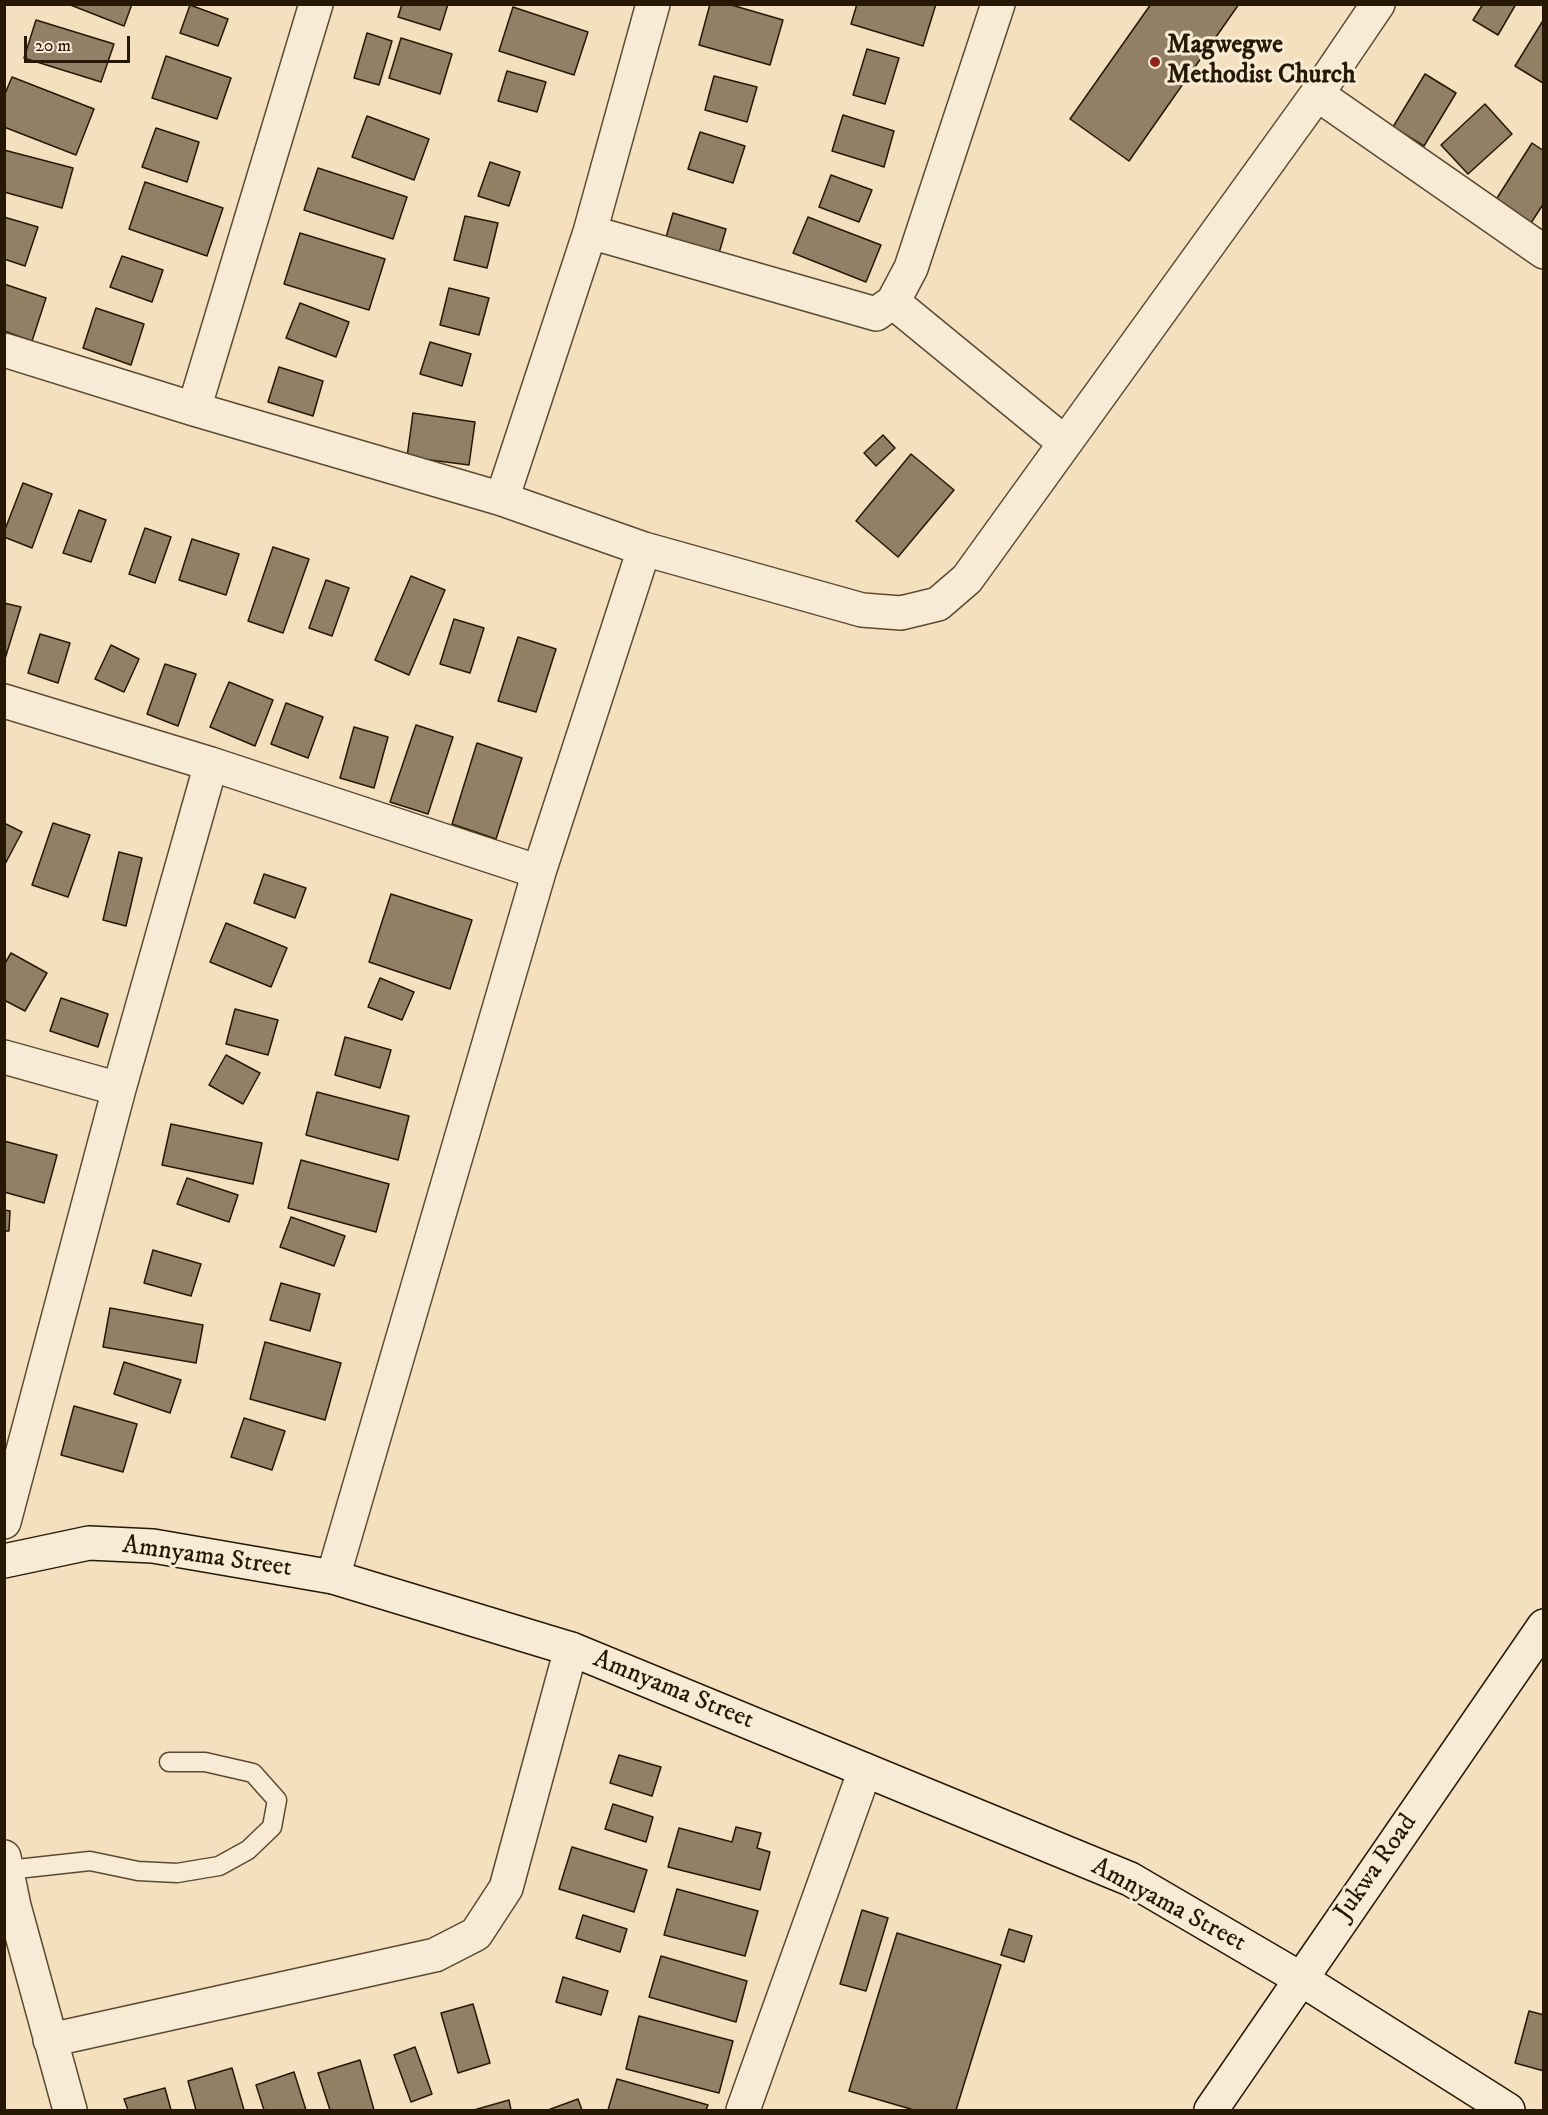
<!DOCTYPE html>
<style>
body{margin:0}
#map{position:relative;width:1548px;height:2115px;overflow:hidden;background:#f4e0be;font-family:"IM FELL DW Pica",serif}
canvas{display:block}
.frame{position:absolute;inset:0;border:6px solid #261804;pointer-events:none}
.scale{position:absolute;left:24px;top:36px;width:106px;height:27px;box-sizing:border-box;border:3px solid #261804;border-top:0;padding-left:8px;font-size:18px;line-height:21px;white-space:nowrap;color:#261804;-webkit-text-stroke:4px #f8ebd5;paint-order:stroke}
</style>
<div id="map">
<canvas width="1548" height="2115"></canvas>
<div class="frame"></div>
<div class="scale">20 m</div>
</div>
<script>
const context = document.querySelector('canvas').getContext('2d');
context.lineJoin = 'round';
function fillPath(path, color) { context.fillStyle = color; context.fill(path, 'evenodd'); }
function stroke(path, color, width, dash) { context.strokeStyle = color; context.lineWidth = width; context.lineCap = dash ? 'butt' : 'round'; context.setLineDash(dash || []); context.stroke(path); }
function write(font, color, halo, rows, align = 'center') {
  context.font = font + ' "IM FELL DW Pica",serif'; context.lineWidth = 6; context.setLineDash([]); context.textBaseline = 'middle'; context.strokeStyle = halo; context.fillStyle = color; for (const [text, x, y, turn = 0] of rows) {
    context.save(); context.translate(x, y); context.rotate((+turn || 0) * Math.PI / 180); context.textAlign = isNaN(turn) ? turn : align; if (halo) context.strokeText(text, 0, 0); context.fillText(text, 0, 0); context.restore();
  }
}
const building = new Path2D(`
 M68,4H132L124,26Z
 M402,4H448L440,30L398,17Z
 M710,4H728L783,20L770,65L699,45Z
 M857,4H936L923,46L851,24Z
 M1151,4H1239L1129,161L1070,119Z
 M1483,4H1516L1498,35L1473,20Z
 M190,5L228,19L218,46L180,33Z
 M513,7L588,32L574,75L499,51Z
 M1544,19V81L1543,83L1515,66Z
 M36,20L114,44L101,82L24,58Z
 M367,33L392,41L379,85L354,78Z
 M401,38L452,54L440,94L389,78Z
 M867,49L899,58L885,104L853,95Z
 M166,56L231,78L217,119L152,98Z
 M507,71L546,82L537,112L498,101Z
 M1425,74L1456,93L1424,146L1393,127Z
 M714,76L757,87L747,122L705,110Z
 M12,77L94,109L76,155L4,127V96Z
 M1485,104L1512,134L1468,174L1441,145Z
 M843,115L894,131L884,167L832,151Z
 M367,116L429,139L414,180L352,157Z
 M156,128L199,142L187,182L142,167Z
 M700,132L745,146L733,183L688,169Z
 M1532,143L1544,151V203L1527,229L1492,206Z
 M4,150L73,168L62,208L4,192Z
 M490,162L520,172L509,206L478,196Z
 M318,168L407,197L393,239L304,210Z
 M831,175L872,190L859,222L819,207Z
 M145,182L223,208L207,256L129,229Z
 M673,213L726,229L715,267L662,251Z
 M465,216L498,223L487,268L454,260Z
 M4,217L38,227L25,266L4,259Z
 M808,217L881,245L866,282L793,253Z
 M300,233L385,259L369,310L284,284Z
 M122,256L163,270L152,302L110,287Z
 M4,284L46,298L32,341L4,331Z
 M449,288L489,298L479,335L440,325Z
 M300,303L349,322L336,357L286,338Z
 M96,308L144,324L131,365L83,348Z
 M430,342L471,354L462,386L420,374Z
 M279,367L323,381L313,416L268,402Z
 M413,413L475,422L469,465L407,457Z
 M883,435L895,448L876,466L864,453Z
 M911,454L954,490L898,557L856,521Z
 M23,483L52,494L32,548L4,537V532Z
 M79,510L106,520L91,562L63,553Z
 M145,528L171,537L155,583L129,574Z
 M192,539L239,554L226,595L179,580Z
 M273,547L309,559L283,633L248,621Z
 M411,576L445,590L409,675L375,660Z
 M326,580L349,588L332,636L309,628Z
 M4,603L21,607L4,662Z
 M454,619L484,628L470,673L440,664Z
 M40,634L70,643L58,683L28,673Z
 M518,637L556,649L536,712L498,701Z
 M111,645L139,659L124,692L95,679Z
 M165,664L196,674L178,726L147,714Z
 M229,682L273,700L255,746L210,727Z
 M286,703L323,717L308,758L271,744Z
 M416,725L453,737L428,814L390,802Z
 M354,727L388,737L374,788L340,778Z
 M477,743L522,758L496,839L452,824Z
 M4,823L22,832L4,866Z
 M53,823L90,835L68,897L32,885Z
 M119,852L142,858L126,926L103,920Z
 M264,874L306,888L295,918L254,903Z
 M391,894L472,920L450,989L369,962Z
 M226,923L287,948L271,987L210,962Z
 M11,953L47,973L25,1011L4,1000V965Z
 M380,978L414,992L402,1020L368,1007Z
 M61,998L108,1014L98,1047L50,1031Z
 M235,1009L278,1020L268,1055L226,1044Z
 M345,1037L391,1050L380,1088L335,1075Z
 M226,1055L260,1073L243,1104L209,1085Z
 M317,1092L409,1116L398,1160L306,1135Z
 M171,1124L262,1143L253,1184L162,1165Z
 M4,1141L57,1155L44,1203L4,1192Z
 M301,1160L389,1184L376,1232L288,1208Z
 M187,1178L238,1195L229,1222L177,1204Z
 M4,1210L10,1211L9,1231H4Z
 M291,1217L345,1236L334,1266L280,1247Z
 M153,1250L201,1264L191,1296L144,1283Z
 M281,1283L320,1294L310,1331L270,1320Z
 M110,1308L203,1325L196,1363L103,1347Z
 M265,1342L341,1363L325,1420L250,1399Z
 M124,1362L181,1380L170,1413L114,1394Z
 M74,1406L137,1424L123,1472L61,1455Z
 M244,1418L285,1431L272,1470L231,1457Z
 M619,1755L661,1767L652,1796L610,1783Z
 M613,1804L653,1817L646,1842L605,1829Z
 M736,1827L761,1833L757,1848L770,1852L760,1890L668,1867L679,1828L732,1842Z
 M572,1847L647,1870L634,1912L559,1889Z
 M677,1889L758,1911L745,1956L664,1935Z
 M862,1910L888,1918L866,1991L840,1984Z
 M583,1915L627,1929L620,1952L576,1938Z
 M1009,1929L1032,1936L1024,1962L1001,1955Z
 M897,1933L1001,1965L956,2110H914L849,2091Z
 M661,1956L747,1981L736,2022L649,1997Z
 M563,1977L608,1991L601,2015L556,2002Z
 M473,2004L490,2063L458,2073L441,2013Z
 M1529,2011L1544,2015V2071L1515,2063Z
 M639,2016L733,2041L719,2093L626,2069Z
 M415,2047L432,2094L411,2102L394,2055Z
 M360,2060L374,2110H330L318,2073Z
 M232,2068L244,2110H196L188,2081Z
 M294,2072L306,2110H264L256,2085Z
 M617,2079L708,2105L706,2110H608Z
 M165,2088L171,2110H128L124,2099Z
 M578,2099L582,2110H548Z
 M509,2100L511,2110H474Z`);
fillPath(building, '#918065');
stroke(building, '#261804', 1.5);
const lane = new Path2D(`
 M8,1870L90,1861L138,1871L177,1873L219,1866L248,1850L272,1827L277,1800L253,1773L205,1762H169`);
const street = new Path2D(`
 M1317,94L1544,252
 M590,232L876,314L893,302L911,268L998,4
 M893,302L1065,443
 M4,350L194,409L502,499L644,549L862,610L901,613L938,604L967,579L1317,94L1378,4
 M194,409L316,4
 M502,499L590,232L653,4
 M4,701L211,764L539,872
 M4,1057L119,1089
 M4,1522L119,1089L211,764
 M333,1577L539,872L644,549
 M4,1857L14,1906L70,2110
 M50,2040L435,1955L476,1934L506,1888L571,1649
 M743,2110L865,1770`);
const secondary = new Path2D(`
 M4,1561L89,1543L153,1546L333,1577L571,1649L1130,1879L1301,1979L1508,2110
 M1211,2110L1544,1626`);
stroke(lane, '#5a4a32', 21);
stroke(street, '#5a4a32', 36);
stroke(secondary, '#261804', 36);
stroke(lane, '#f8ebd5', 18);
stroke(street, '#f8ebd5', 33);
stroke(secondary, '#f8ebd5', 33);
for (const [x, y, r, color] of [
 [1155,62,6,"#8f2418"]
]) { const dot = new Path2D(); dot.arc(x, y, r, 0, 2 * Math.PI); context.fillStyle = color; context.fill(dot); stroke(dot, '#f8ebd5', 2); }
write('bold 26px', '#261804', '#f8ebd5', [
 ["Magwegwe",1167,47],
 ["Methodist Church",1167,77]
], 'left');
write('26px', '#261804', '#f8ebd5', [
 ["Amnyama Street",207,1558,8],
 ["Amnyama Street",673,1691,22],
 ["Jukwa Road",1377,1868,-55],
 ["Amnyama Street",1168,1906,28]
]);
</script>
